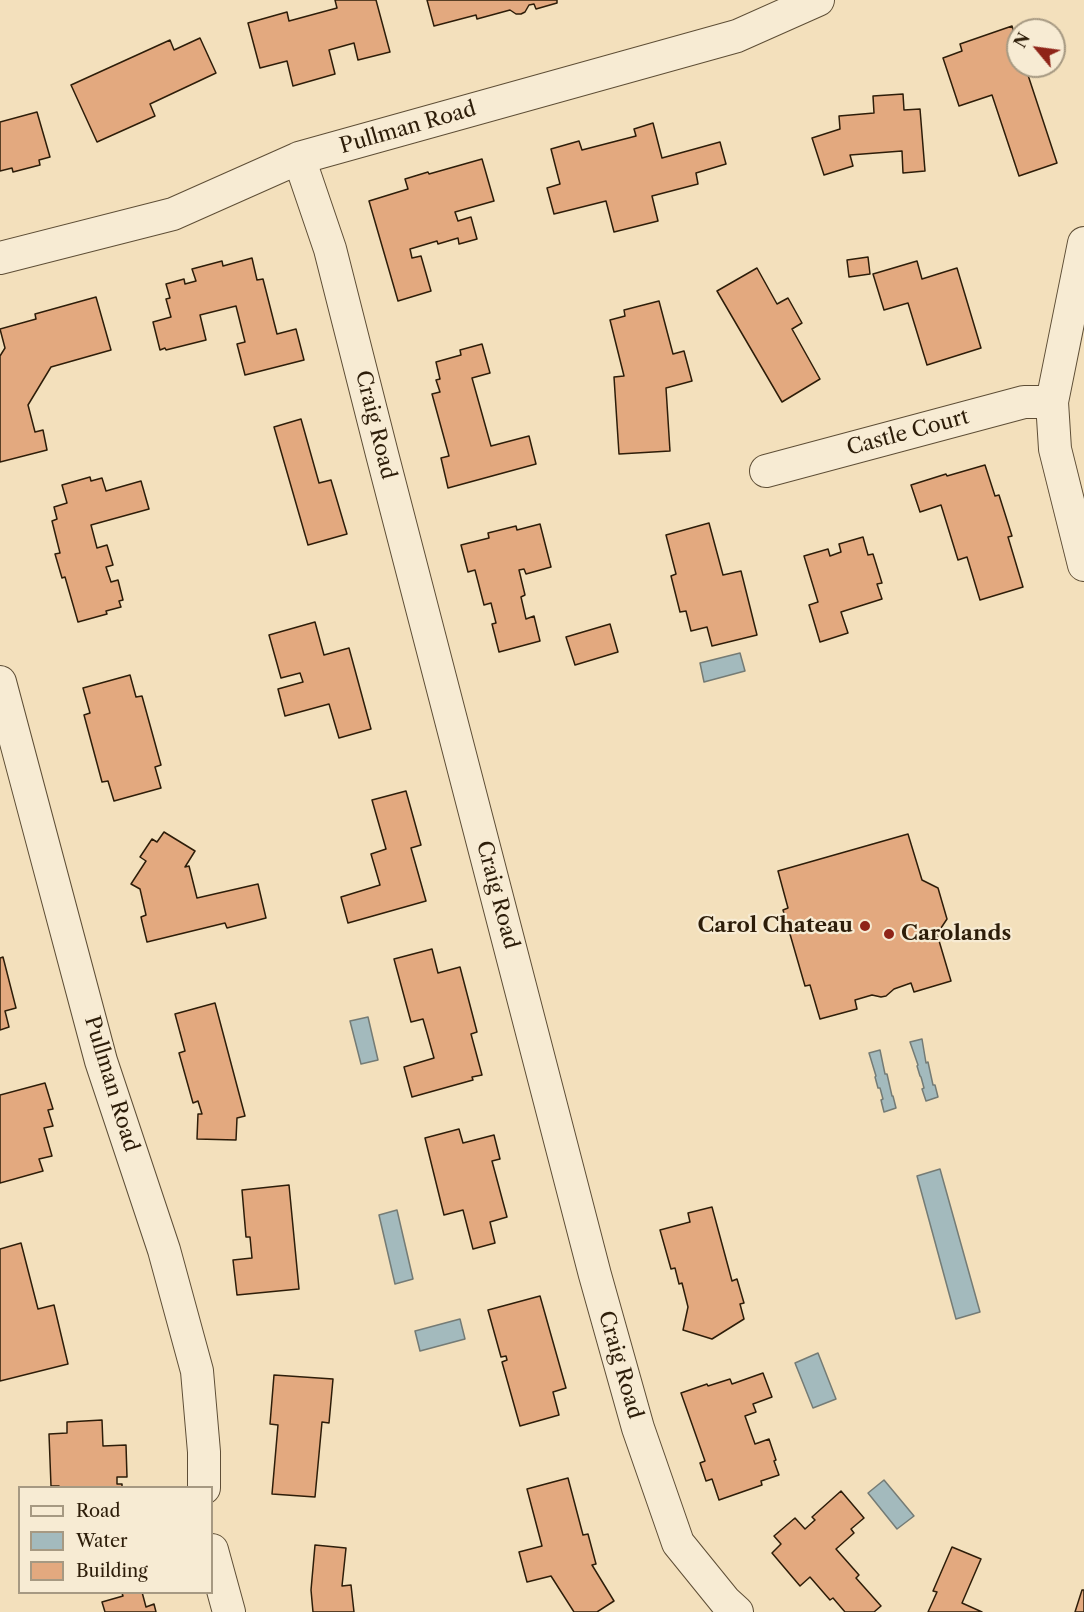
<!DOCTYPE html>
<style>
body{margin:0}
#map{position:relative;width:1084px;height:1612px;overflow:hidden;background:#f3e0bc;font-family:"Libre Caslon Text",serif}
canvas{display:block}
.legend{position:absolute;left:18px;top:1486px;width:195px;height:108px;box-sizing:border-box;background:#f7ebd3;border:2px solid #a69982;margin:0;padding:8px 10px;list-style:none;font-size:18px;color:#2d1d09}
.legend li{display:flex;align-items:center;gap:12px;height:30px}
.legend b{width:30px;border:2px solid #a69982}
.north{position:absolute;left:1006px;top:18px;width:60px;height:60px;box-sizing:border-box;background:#f7ebd3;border:2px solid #a69982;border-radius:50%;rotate:299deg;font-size:16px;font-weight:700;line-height:24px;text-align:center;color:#2d1d09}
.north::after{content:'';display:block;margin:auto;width:21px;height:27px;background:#8f2418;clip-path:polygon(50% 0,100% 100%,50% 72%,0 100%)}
</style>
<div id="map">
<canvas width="1084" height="1612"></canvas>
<ul class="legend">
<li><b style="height:8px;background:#f7ebd3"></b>Road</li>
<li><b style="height:16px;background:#a3babd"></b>Water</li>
<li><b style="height:16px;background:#e3a97f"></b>Building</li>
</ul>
<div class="north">N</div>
</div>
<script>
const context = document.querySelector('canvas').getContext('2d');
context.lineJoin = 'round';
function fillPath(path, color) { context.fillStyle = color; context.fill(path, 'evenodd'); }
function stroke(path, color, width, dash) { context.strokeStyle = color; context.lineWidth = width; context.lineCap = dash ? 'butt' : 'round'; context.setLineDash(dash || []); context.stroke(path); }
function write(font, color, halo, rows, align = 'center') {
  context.font = font + ' "Libre Caslon Text",serif'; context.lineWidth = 4.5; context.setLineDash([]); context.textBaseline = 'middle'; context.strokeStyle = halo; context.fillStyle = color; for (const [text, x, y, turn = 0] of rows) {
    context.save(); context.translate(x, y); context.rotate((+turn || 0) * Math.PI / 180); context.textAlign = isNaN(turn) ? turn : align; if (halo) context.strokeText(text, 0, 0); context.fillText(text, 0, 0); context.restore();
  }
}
const water = new Path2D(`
 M740,653L745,671L704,682L700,663Z
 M368,1017L378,1060L361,1064L350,1021Z
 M922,1039L926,1063L928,1062L933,1085H935L938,1097L926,1101L922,1089L924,1088L921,1077L920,1076L917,1066L918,1065L910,1042Z
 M880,1050L885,1074H887L892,1096H893L896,1108L884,1112L881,1100L883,1099L880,1088H878L875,1077L876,1076L869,1053Z
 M940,1169L980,1312L956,1319L917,1176Z
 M397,1210L413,1279L395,1284L379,1215Z
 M460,1319L465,1339L420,1351L415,1331Z
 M818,1353L836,1399L813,1408L795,1363Z
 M884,1480L914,1516L897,1529L868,1493Z`);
fillPath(water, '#a3babd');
stroke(water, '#747b75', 1.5);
const building = new Path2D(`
 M335,0H376L390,52L358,60L354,43L329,50L335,74L293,86L287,61L260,68L248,23L287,12L289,21L337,8Z
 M427,0H557V3L536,9L534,4L529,5L525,12L521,14H516L510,10L477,19L476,15L434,26Z
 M1012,26L1014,33L1018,32V66H1025L1057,163L1019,176L992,95L959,106L943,58L962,51L960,44Z
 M200,38L216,73L150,104L155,116L97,142L71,85L170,40L174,50Z
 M903,94L904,110L920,109L925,171L903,173L902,151L850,155L853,166L824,175L812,138L840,129L839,116L874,113L873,96Z
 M37,112L50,157L39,160L40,165L13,172L12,168L0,171V122Z
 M653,123L662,158L720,142L726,164L696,173L698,184L652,196L658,221L614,232L606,201L554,214L547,188L560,184L551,149L579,141L582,150L636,136L634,129Z
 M482,159L494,201L455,212L458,221L471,217L477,239L459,244L458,238L438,244L437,241L410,249L412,258L421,256L431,291L398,301L369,201L408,189L405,179L428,172L429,174Z
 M868,257L870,274L849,277L847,260Z
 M252,258L257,280L263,279L277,334L296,329L304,360L245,375L237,344L245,342L236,306L200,315L206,340L166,350L165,348L160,350L153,322L171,317L166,299L170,298L166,284L184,279L185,284L196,281L192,269L222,261L223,266Z
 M917,261L922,279L957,268L981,348L927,365L908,303L884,310L873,274Z
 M757,268L777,304L788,298L802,323L792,329L820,379L782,402L717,291Z
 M96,297L111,350L51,367L28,405L35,432L43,430L47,450L0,462V356L5,348L0,329L36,319L35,314Z
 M659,301L673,354L684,351L692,381L666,388L670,451L619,454L614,377L624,376L610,320L625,316L624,310Z
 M482,344L490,373L472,378L491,446L529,436L536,464L448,488L441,458L449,456L432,394L440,392L436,380L440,379L436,362L461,355L460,350Z
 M301,419L319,483L331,480L347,534L308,545L274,427Z
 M985,465L995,496L999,495L1012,536L1008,537L1023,587L980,600L967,557L958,560L941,505L920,512L911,485L946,474L947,476Z
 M90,477L91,481L102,478L106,491L141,481L149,509L91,525L97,548L107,545L113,565L106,567L111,582L118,580L123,600L119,601L121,607L106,611L107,614L78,622L65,577L62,578L55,554L60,553L52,521L57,519L54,507L67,503L62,485Z
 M709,523L723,575L741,571L757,635L712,646L707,627L691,631L686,611L680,612L671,576L676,574L666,535Z
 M540,524L551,567L526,574L524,569L519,570L525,595L521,597L526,619L534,616L540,641L499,652L492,624L496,623L491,603L484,605L475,570L468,572L461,545L489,538L488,533L516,526L517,530Z
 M863,537L868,555L873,554L882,583L877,584L882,599L841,612L848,633L820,642L809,605L818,602L804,556L828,549L830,556L841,552L839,544Z
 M315,622L324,655L349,648L371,729L339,738L329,704L285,716L278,689L303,682L300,673L281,678L269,635Z
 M610,624L618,652L575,665L566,637Z
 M130,675L136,697L142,696L161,765L155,767L161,788L114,801L108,781L102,782L84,715L90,713L83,688Z
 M406,791L421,845L411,848L426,901L348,923L341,897L380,885L371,854L386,849L372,800Z
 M164,832L195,851L185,867L189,866L197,898L258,884L266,918L227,928L225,923L147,942L141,917L146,915L140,889L131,884L146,861L140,857L152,839L157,842Z
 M908,834L922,880L938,888L947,919L937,934L951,981L914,992L911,983L894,989L886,996L881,997L872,995L855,1000L857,1009L820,1019L810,985L805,986L783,910L788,908L778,871Z
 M432,949L438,973L460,967L477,1032L471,1034L482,1075L472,1077L473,1080L412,1097L404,1067L434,1058L423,1019L411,1022L394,959Z
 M3,957L16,1008L5,1011L9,1027L0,1030V958Z
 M215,1003L245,1116L237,1118L236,1140L197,1139L198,1114H202L198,1101L193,1103L179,1053L185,1051L175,1014Z
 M45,1083L53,1109L48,1110L53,1126L44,1128L52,1156L39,1159L43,1171L0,1183V1095Z
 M459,1129L463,1143L494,1135L500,1159L492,1161L507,1217L490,1222L495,1243L473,1249L463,1210L444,1215L425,1138Z
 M289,1185L299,1289L237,1295L233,1260L252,1258L250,1237H246L242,1190Z
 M712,1207L732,1281L737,1279L744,1303L740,1304L744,1319L712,1339L683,1330L688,1307L682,1283L679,1284L675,1268L671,1269L660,1230L690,1222L688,1213Z
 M21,1243L38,1309L54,1305L68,1364L0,1381V1249Z
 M540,1296L566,1388L553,1392L559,1415L520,1426L502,1362L507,1360L506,1356L501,1357L488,1310Z
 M763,1373L772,1397L753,1404L756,1412L745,1416L755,1444L769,1439L776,1460L774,1461L779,1475L761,1481L762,1485L719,1500L712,1479L706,1481L700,1463L705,1461L681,1393L707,1384L708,1386L730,1379L732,1384Z
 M274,1375L333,1379L329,1423L322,1422L315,1497L272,1494L278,1425L270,1424Z
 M102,1420L103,1446L126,1445L127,1477H117V1484H122V1488H59V1486H51L49,1434L67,1433V1422Z
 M568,1478L583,1535L588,1534L596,1564L592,1565L614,1601L597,1612H574L551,1576L527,1582L519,1552L542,1546L527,1489Z
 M841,1491L864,1518L851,1529L854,1533L836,1549L859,1575L856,1578L881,1606L874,1612H845L833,1598L830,1600L810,1577L800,1586L772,1553L781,1544L774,1536L795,1518L805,1529L815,1520L812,1517Z
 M315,1545L346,1548L342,1586L351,1585L354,1612H313L311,1590Z
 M952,1547L981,1559L962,1603L982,1612H928L937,1592L933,1591Z
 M1082,1590H1084V1612H1075Z
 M125,1592H142L146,1607L154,1604L156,1612H105L102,1602L123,1596L122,1593Z`);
fillPath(building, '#e3a97f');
stroke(building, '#2d1d09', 1.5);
const minor = new Path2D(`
 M299,158L330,249L382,454L595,1275L638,1428L678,1543L725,1601L737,1612
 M1084,243L1052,402L1055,449L1084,565
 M0,258L173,214L299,158L737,36L818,0
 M766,471L1024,402H1052
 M0,682L101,1061L164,1250L197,1371L204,1452V1488
 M212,1550L229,1612`);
stroke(minor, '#5e4e36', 34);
stroke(minor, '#f7ebd3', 32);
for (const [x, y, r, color] of [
 [865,926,6,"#8f2418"],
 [889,934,6,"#8f2418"]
]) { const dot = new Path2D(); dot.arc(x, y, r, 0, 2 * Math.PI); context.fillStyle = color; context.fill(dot); stroke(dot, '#f7ebd3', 2); }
write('21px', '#2d1d09', '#f7ebd3', [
 ["Pullman Road",408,128,-16],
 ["Craig Road",375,425,76],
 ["Castle Court",908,433,-15],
 ["Craig Road",497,895,75],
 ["Pullman Road",111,1084,73],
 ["Craig Road",620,1365,74]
]);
write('bold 21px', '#2d1d09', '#f7ebd3', [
 ["Carol Chateau",853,926],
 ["Carolands",901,934,"left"]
], 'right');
</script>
